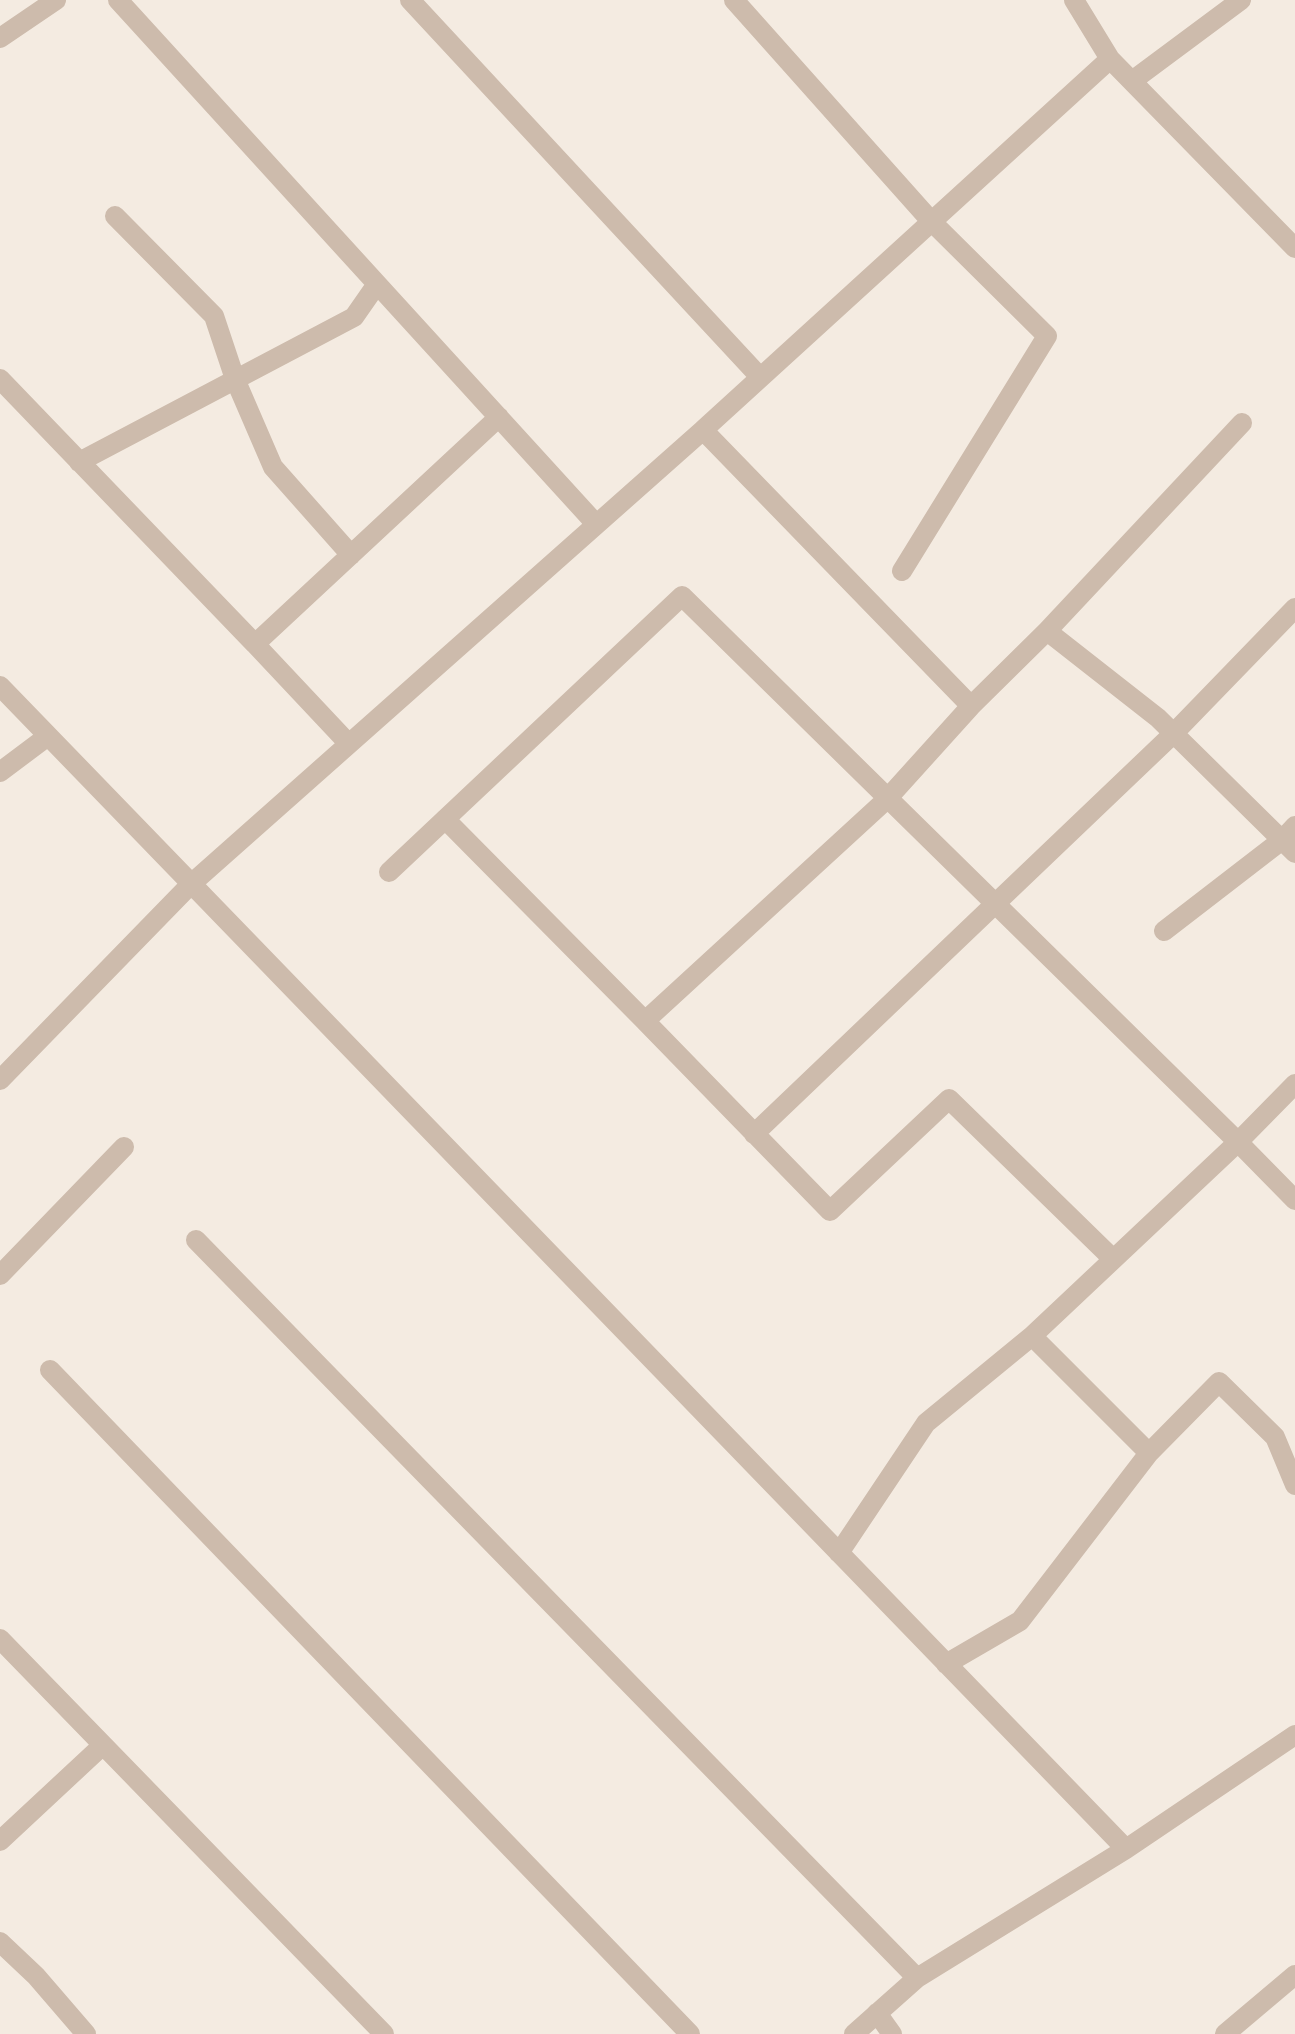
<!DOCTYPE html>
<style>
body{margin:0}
canvas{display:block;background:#f4ebe1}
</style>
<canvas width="1295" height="2034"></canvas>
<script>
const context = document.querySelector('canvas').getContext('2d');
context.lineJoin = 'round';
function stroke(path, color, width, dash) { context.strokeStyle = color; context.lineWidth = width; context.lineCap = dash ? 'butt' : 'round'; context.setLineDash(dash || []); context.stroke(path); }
stroke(new Path2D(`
 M118,0L596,524
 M410,0L760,377
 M734,0L931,221L1047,336L902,571
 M1074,0L1110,59L1295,248
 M0,38L56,0
 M1132,81L1241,0
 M115,216L214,316L235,379L273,467L351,555
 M0,379L255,644L499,417
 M703,430L1110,59
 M79,462L354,317L377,284
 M1047,631L1242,423
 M255,644L349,744
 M0,686L1126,1849
 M971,706L887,799L645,1021L830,1211L949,1099L1113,1259
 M0,772L48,736
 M445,819L645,1021
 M389,872L682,596L1238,1142L1032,1336L1149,1453L1219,1382L1275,1437L1295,1485
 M1164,931L1282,840L1295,826
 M0,1080L190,885L703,430L971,706L1047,631L1158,718L1295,853
 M1295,1084L1238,1142L1295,1200
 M754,1134L1173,734L1295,608
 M196,1240L917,1978
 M0,1275L124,1147
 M50,1370L690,2034
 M839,1553L926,1423L1032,1336
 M0,1639L384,2034
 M946,1664L1020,1621L1149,1453
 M0,1841L103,1745
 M0,1942L36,1976L86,2034
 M877,2013L892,2034
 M854,2034L917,1978L1126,1849L1295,1735
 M1225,2034L1295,1975`), '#cdbbac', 20);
</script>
